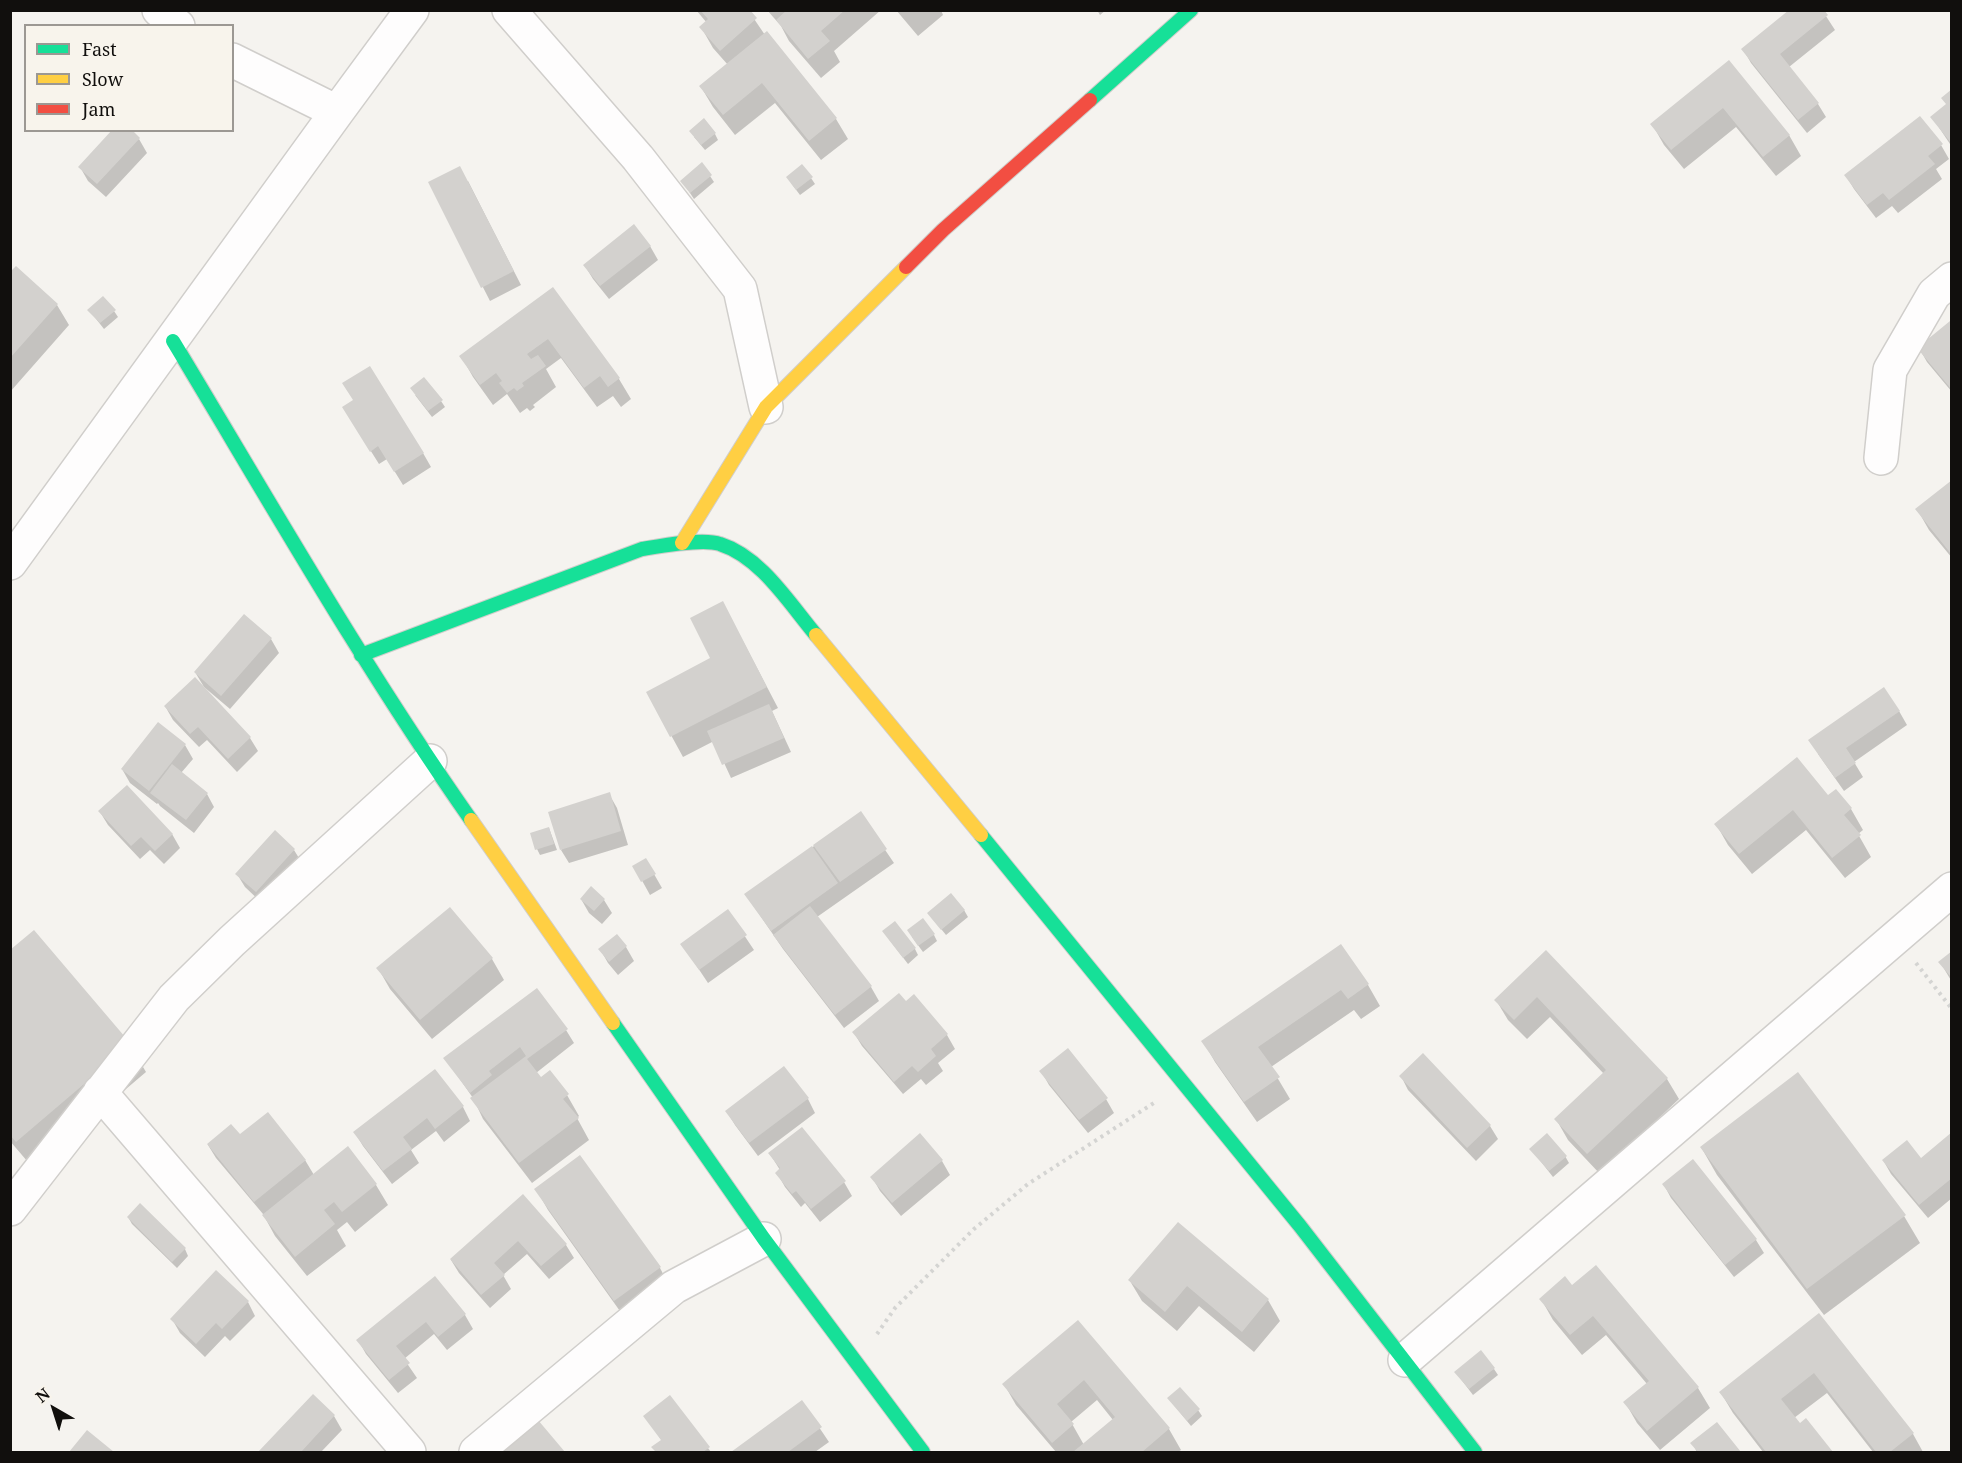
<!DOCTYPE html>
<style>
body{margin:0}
#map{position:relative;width:1962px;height:1463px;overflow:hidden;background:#f5f3ef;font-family:"Noto Serif",serif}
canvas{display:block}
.frame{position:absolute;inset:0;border:12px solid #110f0d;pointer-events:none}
.legend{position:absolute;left:24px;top:24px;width:210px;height:108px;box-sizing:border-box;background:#f8f4ec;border:2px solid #9c9893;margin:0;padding:8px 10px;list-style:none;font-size:18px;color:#110f0d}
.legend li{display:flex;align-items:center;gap:12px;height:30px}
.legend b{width:30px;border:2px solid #9c9893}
.north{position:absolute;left:24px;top:1379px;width:60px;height:60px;-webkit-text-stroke:4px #f8f4ec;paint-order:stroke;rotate:321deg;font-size:16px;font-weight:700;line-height:24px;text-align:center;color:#110f0d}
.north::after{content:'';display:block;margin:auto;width:21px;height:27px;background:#110f0d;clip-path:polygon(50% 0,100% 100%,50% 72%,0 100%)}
</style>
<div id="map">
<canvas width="1962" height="1463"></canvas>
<div class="frame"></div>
<ul class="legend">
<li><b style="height:8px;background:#16e098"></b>Fast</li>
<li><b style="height:8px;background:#ffcf43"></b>Slow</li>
<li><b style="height:8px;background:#f24e42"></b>Jam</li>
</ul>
<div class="north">N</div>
</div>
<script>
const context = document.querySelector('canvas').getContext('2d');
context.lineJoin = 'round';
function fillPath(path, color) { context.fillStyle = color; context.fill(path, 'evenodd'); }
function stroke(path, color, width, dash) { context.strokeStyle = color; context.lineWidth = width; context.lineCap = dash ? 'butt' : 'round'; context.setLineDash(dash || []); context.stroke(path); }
fillPath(new Path2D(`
 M696,10H748L765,35L836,119L848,139L821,160L775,103L735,135L713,107L701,87L728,65L713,48L701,27L707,23Z
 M767,10H881L834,51L840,62L821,78L789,41L781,26Z
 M896,10H941L943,15L918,36Z
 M1097,10H1106L1100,15Z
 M1788,10H1822L1835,30L1789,67L1818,104L1826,117L1807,133L1751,63L1743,49L1789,12Z
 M1729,62L1789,135L1801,156L1776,176L1736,127L1684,169L1664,145L1652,124Z
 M1952,91V147L1932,117L1947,105Z
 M715,134L718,140L705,150L694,137Z
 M139,139L147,153L106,197L88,181L80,167Z
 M1941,145L1949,159L1936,169L1942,179L1898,213L1892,206L1876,218L1854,189L1846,176Z
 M710,176L714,182L694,199L682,181Z
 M811,178L815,184L800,195L791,183Z
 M468,181L521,285L490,301L430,183Z
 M650,246L658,260L609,299L593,279L585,266Z
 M10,274L57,305L69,325L10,392Z
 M552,289L619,379L631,399L621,407L613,396L597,407L561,358L546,369L556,387L533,405L535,407L530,411L527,408L520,413L507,394L493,405L473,377L461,356Z
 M89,310L114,311L118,317L104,329Z
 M1952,326V392L1927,362L1919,348Z
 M415,395L441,401L445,407L432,417Z
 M352,421L423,453L431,467L403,485L387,459L379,464Z
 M1952,482V558L1929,530L1917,509Z
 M244,616L271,639L279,653L230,709L204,687L195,672Z
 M734,624L778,708L772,711L791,752L731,778L714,741L683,757L648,693L712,659Z
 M195,679L250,738L258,751L237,772L207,740L199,747L173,720L165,706Z
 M1899,711L1907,725L1854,762L1863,777L1844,791L1818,754Z
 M185,745L193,759L181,773L207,794L214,807L194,833L160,806L158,803L157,804L130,783L122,769Z
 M1836,791L1851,809L1863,830L1858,834L1871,857L1845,878L1806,830L1752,874L1728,845L1716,824L1828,797Z
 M609,794L617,808L628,845L569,863L561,850Z
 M100,812L172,834L180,848L164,864L150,850L140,859L108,825Z
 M860,813L894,863L817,917L871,987L879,1001L844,1028L783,949L746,895Z
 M549,828L557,850L540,855L537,849Z
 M294,850L302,863L264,905L245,887L237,874Z
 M646,860L662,888L650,895L634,866Z
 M581,899L604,900L612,913L602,924L589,913Z
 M964,910L968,917L946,935L929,914Z
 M728,911L754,950L708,983L682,944Z
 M934,935L937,941L923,952L912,937Z
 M616,936L626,947L634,961L618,975L608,963L600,949Z
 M888,938L915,949L918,955L908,964Z
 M1340,946L1368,985L1380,1006L1361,1019L1354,1010L1271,1067L1290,1099L1257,1122L1215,1062L1203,1041Z
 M10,952L130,1045L146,1072L33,1168L10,1141Z
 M1546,952L1667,1079L1679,1099L1600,1174L1568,1140L1556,1119L1604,1074L1550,1017L1527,1039L1508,1020L1496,1000Z
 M1952,953V982L1940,962Z
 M492,959L504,980L432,1039L390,989L378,968Z
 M914,996L947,1035L955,1049L938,1063L943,1071L926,1085L921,1079L903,1094L862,1046L854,1033L906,1003Z
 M566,1030L574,1043L536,1073L540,1079L567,1095L579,1116L577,1118L589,1140L532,1183L483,1119L473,1098L445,1058Z
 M435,1071L463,1107L470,1121L444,1142L436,1131L411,1150L419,1163L392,1184L363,1146L355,1133Z
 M1041,1071L1106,1099L1114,1113L1088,1133L1049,1085Z
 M1401,1076L1490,1126L1498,1139L1476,1161L1408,1090Z
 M808,1099L815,1113L758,1156L735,1125L727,1112Z
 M1952,1134V1198L1928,1218L1891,1174L1883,1160H1921Z
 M208,1145L305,1160L314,1175L376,1185L388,1205L355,1232L347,1222L337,1230L346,1246L307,1276L275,1236L263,1214L216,1158Z
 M1701,1147L1904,1216L1920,1243L1824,1315L1717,1175Z
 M1531,1149L1565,1156L1569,1163L1553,1177Z
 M770,1154L844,1182L852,1196L820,1222L805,1203L801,1207L785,1187L777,1173L780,1170Z
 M580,1157L660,1268L671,1289L627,1321L548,1210L536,1189Z
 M942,1161L950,1175L901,1216L880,1191L872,1177Z
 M1664,1185L1756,1240L1764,1253L1734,1277L1671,1198Z
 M523,1196L566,1245L574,1258L549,1279L527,1254L503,1275L511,1289L490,1308L459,1273L451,1260Z
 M140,1205L185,1249L188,1256L177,1268L132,1224L128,1217Z
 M1178,1224L1268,1300L1280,1321L1254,1352L1199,1306L1177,1331L1142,1301L1130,1281Z
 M435,1278L465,1315L473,1329L447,1350L434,1334L404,1359L417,1378L398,1393L366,1354L358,1340Z
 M1572,1287L1698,1388L1710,1408L1660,1450L1637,1423L1625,1402L1647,1384L1606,1335L1582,1355L1553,1320L1541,1299Z
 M248,1302L255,1316L230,1341L225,1336L205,1357L180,1333L172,1319Z
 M1819,1316L1913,1434L1923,1452H1873L1827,1393L1794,1418L1800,1425L1806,1420L1831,1452H1763L1733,1413L1721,1393Z
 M1077,1322L1169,1429L1181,1450L1178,1452H1056L1016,1405L1004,1384ZM1097,1400L1113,1420L1084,1445L1071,1422Z
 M1494,1369L1498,1375L1473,1395L1460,1378Z
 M313,1396L334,1416L342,1430L321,1452H261Z
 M1169,1399L1198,1410L1202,1416L1191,1426Z
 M802,1402L829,1442L815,1452H734Z
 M645,1416L708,1448L711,1452H656L653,1447L662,1441Z
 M538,1422L563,1452H501Z
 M1716,1424L1739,1452H1697L1692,1443Z
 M87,1432L112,1452H71Z`), '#0003');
fillPath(new Path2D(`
 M700,10H750L757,18L720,51L699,27L708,19Z
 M787,10H845L821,31L830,41L808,59L776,20Z
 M1789,10H1824L1828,15L1780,54L1819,103L1798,120L1741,49Z
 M767,31L837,118L809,141L762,83L723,115L699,86Z
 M1729,60L1790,135L1763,157L1723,108L1671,150L1650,124Z
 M1952,89V144L1930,117L1946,104L1941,98Z
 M1920,116L1943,144L1928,156L1935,164L1889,200L1883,193L1867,205L1844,175Z
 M704,118L716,133L701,145L689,131Z
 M112,130H132L140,138L97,184L78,167Z
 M702,162L712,175L690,193L680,181Z
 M802,164L813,177L796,190L786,177Z
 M460,166L514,271L481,288L428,182Z
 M634,224L651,246L600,286L583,265Z
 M16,266L58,304L10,358V272Z
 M553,287L620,378L608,387L600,376L584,388L548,339L527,354L531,359L538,355L546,366L522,383L524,386L517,391L514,388L507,393L499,383L502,381L496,373L480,385L459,356Z
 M103,296L116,310L100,323L87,310Z
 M1950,321L1952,323V390L1917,348Z
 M370,366L424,453L394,472L378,446L370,452L342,407L353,400L342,383Z
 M424,377L443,400L428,411L410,388Z
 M1952,480V555L1915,509Z
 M723,601L767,687L670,737L646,692L710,658L690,618Z
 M244,614L272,638L221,696L194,672Z
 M195,677L251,737L228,759L198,727L190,734L164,706Z
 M1884,687L1900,711L1846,748L1856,763L1835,778L1808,740Z
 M769,704L784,738L722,765L707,731Z
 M158,722L186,744L149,791L121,769Z
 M1797,757L1828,795L1836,789L1852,808L1844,815L1861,835L1832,858L1793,810L1739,854L1714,824Z
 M172,764L208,793L186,820L150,793Z
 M127,785L173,834L155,851L141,837L131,846L98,811Z
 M610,792L621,831L560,850L548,812Z
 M861,811L887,849L840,882L813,845Z
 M549,827L554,844L535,850L530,833Z
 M275,830L295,849L256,892L235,874Z
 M812,846L838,883L771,931L744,894Z
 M646,858L656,874L641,882L632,866Z
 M591,886L605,899L594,911L580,899Z
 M951,893L965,910L941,930L927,913Z
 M810,906L872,986L835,1015L773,935Z
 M450,907L493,958L420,1020L376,968Z
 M728,909L747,935L699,970L680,944Z
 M923,918L935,934L918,946L907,930Z
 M895,921L916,948L903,958L882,931Z
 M34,930L131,1044L16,1142L10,1135V950Z
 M617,934L627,946L609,962L598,949Z
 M1341,944L1369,984L1348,999L1341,990L1258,1047L1280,1077L1244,1102L1201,1041Z
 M1546,950L1668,1078L1587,1154L1554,1119L1606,1070L1537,997L1514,1020L1494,1000Z
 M1952,951V978L1938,962Z
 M537,988L568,1029L527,1059L541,1077L550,1070L569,1094L563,1099L579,1118L519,1163L470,1098L526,1056L520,1047L489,1071L492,1075L470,1093L443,1058Z
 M899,993L906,1001L914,994L948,1034L931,1049L936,1056L918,1072L912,1066L894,1082L852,1032Z
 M1068,1048L1108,1098L1079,1120L1039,1071Z
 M1423,1053L1491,1125L1467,1148L1399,1076Z
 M784,1066L809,1098L749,1143L725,1111Z
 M435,1069L464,1106L435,1129L427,1118L403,1137L412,1149L383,1171L353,1132Z
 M1798,1072L1906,1215L1807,1289L1700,1147Z
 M268,1112L306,1160L254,1202L207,1144L231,1124L240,1134Z
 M802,1127L846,1181L811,1209L796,1191L792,1194L775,1173L780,1168L768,1153Z
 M1952,1132V1178L1919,1205L1882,1160L1907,1140L1921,1158Z
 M920,1133L943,1160L892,1203L870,1177Z
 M1547,1133L1567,1156L1549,1171L1529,1149Z
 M348,1146L377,1184L342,1212L334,1202L324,1210L335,1224L295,1257L262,1215Z
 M580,1155L661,1267L614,1301L534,1189Z
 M1693,1159L1757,1239L1725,1265L1662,1184Z
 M523,1194L567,1244L541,1266L518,1241L494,1263L505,1275L481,1295L450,1259Z
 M140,1203L186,1248L172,1262L127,1217Z
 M1178,1222L1269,1299L1242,1332L1187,1286L1165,1312L1128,1280Z
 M1596,1265L1699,1387L1647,1431L1623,1402L1649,1381L1593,1316L1570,1335L1539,1299L1565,1276L1572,1285Z
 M216,1270L249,1301L222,1329L216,1323L196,1344L170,1319Z
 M435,1276L466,1314L438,1337L426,1322L396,1346L410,1363L389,1380L356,1340Z
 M1819,1313L1914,1433L1890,1452H1876L1814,1373L1781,1399L1800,1423L1806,1418L1833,1452H1766L1719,1392Z
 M1078,1320L1170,1428L1142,1452H1073L1115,1417L1084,1380L1057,1404L1074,1424L1052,1443L1002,1384Z
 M1481,1350L1495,1368L1469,1389L1454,1372Z
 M1180,1387L1200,1409L1187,1421L1167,1398Z
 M313,1394L335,1415L301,1452H258Z
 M670,1395L710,1447L703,1452H656L651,1447L661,1440L643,1416Z
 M802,1400L822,1427L788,1452H731Z
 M538,1420L565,1452H499Z
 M1717,1422L1741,1452H1698L1690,1443Z
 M87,1430L114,1452H69Z`), '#d3d1ce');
const street = new Path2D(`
 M159,10L178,26
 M509,10L638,158L740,289L766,407
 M232,60L337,112
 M1881,458L1890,370L1934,294L1952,279
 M10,563L337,112L412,10
 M100,1092L409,1452
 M10,1209L174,998L232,941L430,761
 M1405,1360L1952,889
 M476,1452L674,1287L764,1239`);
const fast = new Path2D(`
 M1090,100L1191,10
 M173,341C270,502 363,666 471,820
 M361,655L642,549C660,546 703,538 720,544C761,557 789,603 816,635
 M981,835L1300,1226L1475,1452
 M613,1023L764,1239L923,1452`);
const slow = new Path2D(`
 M682,543L766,407L906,267
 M816,635L981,835
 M471,820L613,1023`);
const jam = new Path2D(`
 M906,267L943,230L1090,100`);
stroke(street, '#d0cecb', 36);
stroke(fast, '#d0cecb', 16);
stroke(slow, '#d0cecb', 16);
stroke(jam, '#d0cecb', 16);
stroke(new Path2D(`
 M1916,963L1952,1009
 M877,1334L895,1308L974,1229L1028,1184L1157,1101`), '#d4d4d2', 4, [3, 4.5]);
stroke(street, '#fefdfd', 33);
stroke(fast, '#16e098', 14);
stroke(slow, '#ffcf43', 14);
stroke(jam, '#f24e42', 14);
</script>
